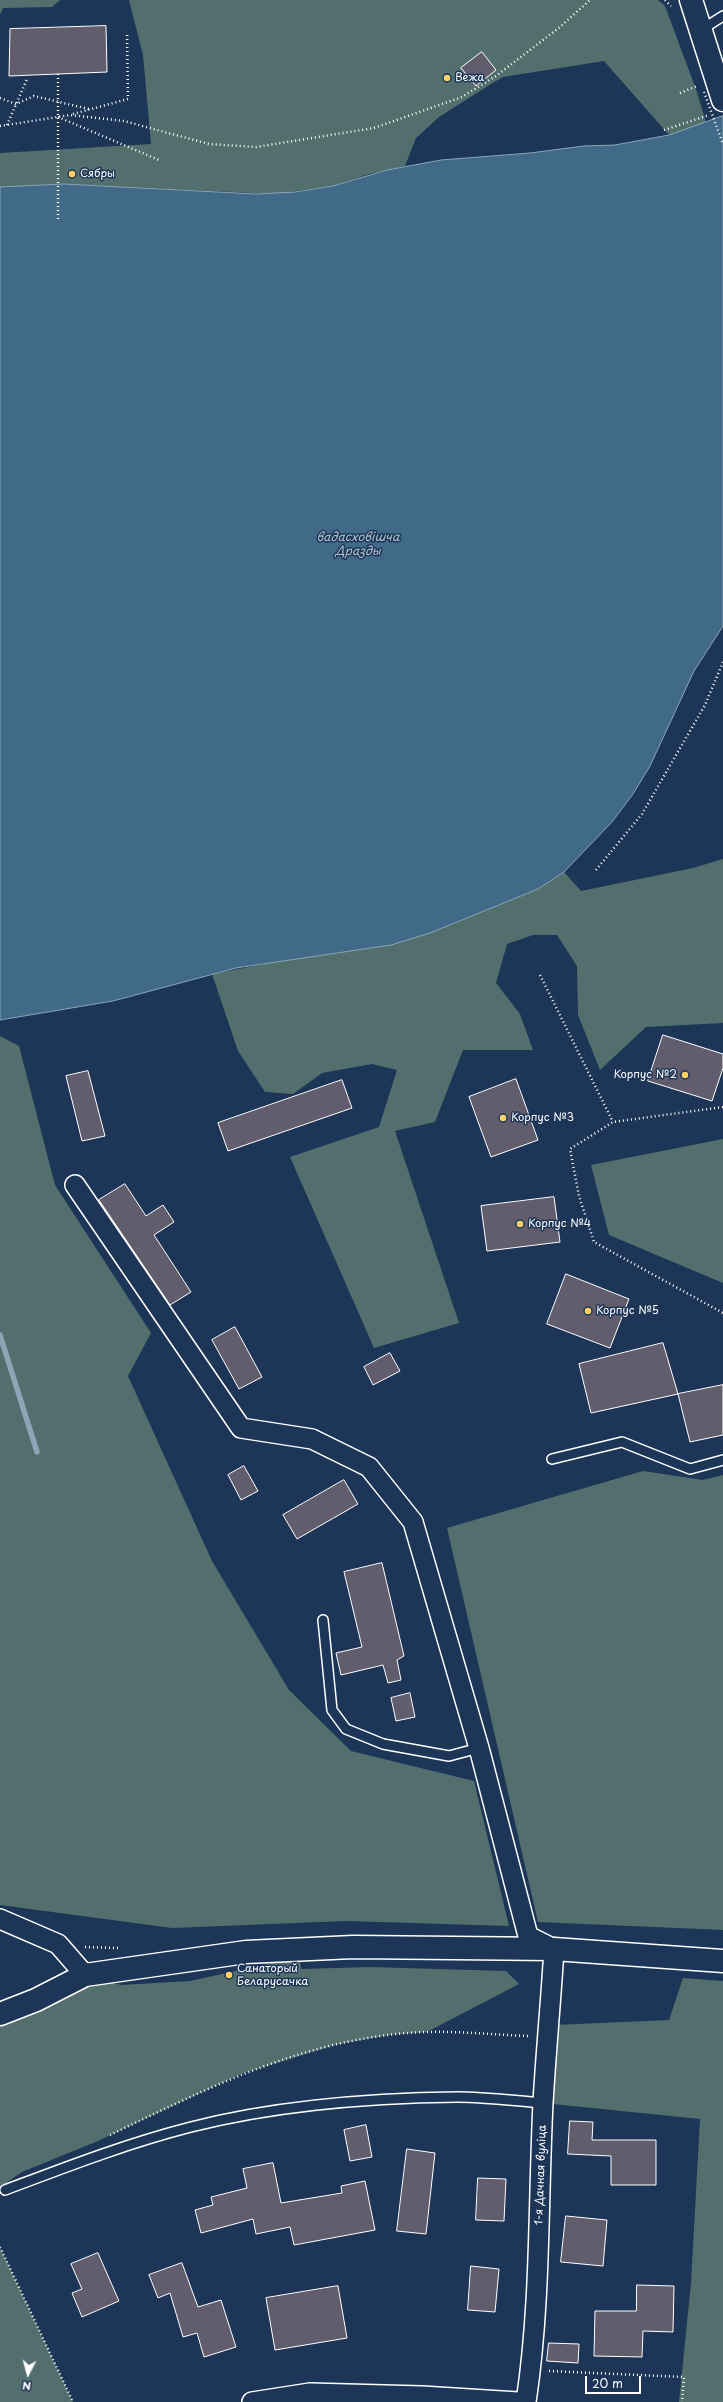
<!DOCTYPE html>
<meta charset="utf-8">
<style>
body{margin:0}
#map{position:relative;width:723px;height:2402px;overflow:hidden;background:#1d3557;font-family:"Playpen Sans",sans-serif}
canvas{display:block}
.north{position:absolute;left:8px;top:2354px;width:40px;height:40px;-webkit-text-stroke:3px #1d3557;paint-order:stroke;rotate:186deg;font-size:11px;font-weight:700;line-height:16px;text-align:center;color:#fff}
.north::after{content:'';display:block;margin:auto;width:14px;height:18px;background:#fff;clip-path:polygon(50% 0,100% 100%,50% 72%,0 100%)}
.scale{position:absolute;left:585px;top:2376px;width:56px;height:18px;box-sizing:border-box;border:2px solid #fff;border-top:0;padding-left:5px;font-size:12px;line-height:14px;white-space:nowrap;color:#fff;-webkit-text-stroke:3px #1d3557;paint-order:stroke}
</style>
<div id="map">
<canvas width="723" height="2402"></canvas>
<div class="north">N</div>
<div class="scale">20 m</div>
</div>
<script>
const context = document.querySelector('canvas').getContext('2d');
context.lineJoin = 'round';
function fillPath(path, color) { context.fillStyle = color; context.fill(path, 'evenodd'); }
function stroke(path, color, width, dash) { context.strokeStyle = color; context.lineWidth = width; context.lineCap = dash ? 'butt' : 'round'; context.setLineDash(dash || []); context.stroke(path); }
function write(font, color, halo, rows, align = 'center') {
  context.font = font + ' "Playpen Sans",sans-serif'; context.lineWidth = 3; context.setLineDash([]); context.textBaseline = 'middle'; context.strokeStyle = halo; context.fillStyle = color; for (const [text, x, y, turn = 0] of rows) {
    context.save(); context.translate(x, y); context.rotate((+turn || 0) * Math.PI / 180); context.textAlign = isNaN(turn) ? turn : align; if (halo) context.strokeText(text, 0, 0); context.fillText(text, 0, 0); context.restore();
  }
}
fillPath(new Path2D(`
 M0,0H60L52,7L3,8L0,15Z
 M129,0H658L665,6L697,92L706,123L669,135L604,61L503,77L491,84L439,117L416,138L405,166L369,174L333,186L274,194L64,184L0,187V153L151,144L143,55Z
 M723,859V1023L646,1027L600,1070L578,1015L577,966L557,935H533L507,944L496,983L520,1014L533,1050H463L435,1122L395,1131L459,1323L374,1348L290,1157L379,1127L397,1070L372,1064L322,1073L293,1094L265,1092L238,1051L212,974L430,933L538,889L564,872L581,891L693,868Z
 M0,1036L19,1046L55,1185L151,1333L128,1376L212,1561L289,1690L351,1751L474,1781L509,1926L346,1921L172,1928L0,1905Z
 M723,1139V1283L609,1235L591,1165Z
 M643,1471L703,1480L723,1475V1930L538,1922L447,1528Z
 M300,1957L301,1969L370,1967L506,1971L519,1984L427,2032L389,2035L335,2045L241,2074L98,2141L22,2172L0,2187V2014L85,1975L121,1985L190,1981Z
 M683,1978L723,1981V2402H679L691,2283L700,2119L543,2103L554,2025L669,2020Z
 M0,2247L73,2402H0Z`), '#536f6d');
const water = new Path2D(`
 M723,116V626L694,671L650,766L633,794L612,822L564,872L538,889L430,933L391,945L236,968L113,1001L0,1020V187L64,184L256,194L295,192L333,186L387,170L441,160L530,153L584,146L615,145L669,135Z`);
fillPath(water, '#406a87');
stroke(water, '#8ca6b7', 1);
stroke(new Path2D(`
 M0,1335L37,1452`), '#8ca6b7', 5.5);
const building = new Path2D(`
 M106,26L107,72L9,76L10,29Z
 M482,52L496,70L476,86L461,68Z
 M663,1035L723,1054V1068L712,1101L648,1081Z
 M88,1071L105,1136L82,1141L66,1076Z
 M516,1079L538,1140L491,1157L469,1097Z
 M342,1080L352,1108L228,1151L218,1123Z
 M125,1184L146,1216L163,1205L174,1222L154,1235L191,1292L170,1305L99,1200Z
 M554,1197L560,1242L487,1251L481,1206Z
 M566,1274L629,1299L610,1348L547,1324Z
 M235,1327L262,1377L239,1389L212,1340Z
 M663,1343L678,1394L591,1413L579,1364Z
 M390,1353L400,1371L373,1385L364,1367Z
 M723,1385V1435L690,1442L678,1394Z
 M244,1466L258,1491L241,1500L228,1475Z
 M344,1480L358,1504L297,1539L283,1515Z
 M382,1563L404,1656L397,1660L401,1680L388,1683L383,1665L341,1675L336,1653L362,1647L344,1572Z
 M410,1693L415,1717L396,1721L391,1698Z
 M570,2121L593,2122L592,2140H656V2185H611V2156L568,2154Z
 M366,2125L372,2157L350,2161L344,2130Z
 M407,2149L435,2153L426,2234L397,2231Z
 M273,2163L281,2203L342,2193L341,2186L365,2181L375,2230L294,2245L290,2227L256,2234L253,2219L201,2233L195,2210L213,2205L211,2197L247,2188L243,2169Z
 M478,2178L506,2179L504,2221L476,2220Z
 M566,2216L607,2220L603,2266L561,2262Z
 M98,2253L119,2301L82,2317L72,2293L82,2289L71,2264Z
 M182,2263L198,2307L221,2300L236,2347L204,2357L197,2333L183,2337L170,2293L158,2298L149,2275Z
 M471,2266L499,2269L495,2312L468,2310Z
 M637,2285L674,2286L673,2332L643,2331L642,2357L594,2356L595,2311H636Z
 M338,2286L347,2338L275,2350L266,2298Z
 M549,2343L579,2344L578,2363L547,2361Z`);
fillPath(building, '#615d6c');
stroke(building, '#fff', 1);
const lane = new Path2D(`
 M701,30L723,16
 M552,1459L622,1442L690,1469L723,1460
 M323,1620L332,1710L346,1729L383,1744L449,1756L479,1748
 M5,2190C66,2167 128,2143 191,2127C277,2105 370,2098 458,2097C486,2097 515,2101 543,2103`);
const street = new Path2D(`
 M75,1185L241,1428L312,1439L369,1467L413,1522L479,1748L528,1936L554,1949C551,2000 546,2051 543,2103C538,2202 541,2303 526,2402
 M0,1919L58,1944L85,1975
 M252,2402L310,2393L422,2396L518,2402`);
const secondary = new Path2D(`
 M691,0L723,100
 M0,2014L36,2000L85,1975L246,1952L353,1947L554,1949L723,1961`);
stroke(lane, '#fff', 12);
stroke(street, '#fff', 22);
stroke(secondary, '#fff', 25);
stroke(new Path2D(`
 M665,0L671,6
 M680,93L697,86
 M0,98L16,104L34,96L89,109
 M73,114L128,99L127,33
 M58,117L159,160
 M7,125L27,79
 M0,126L70,115L124,121L209,144L256,147L374,128L462,97L496,76L560,27L590,0
 M664,130L709,115
 M58,219V74
 M596,870L642,814L705,705L723,662
 M540,975L613,1122
 M723,1107L613,1122L570,1149L579,1196L594,1242L723,1313
 M85,1947L118,1948
 M110,2135C210,2087 313,2035 427,2032C461,2031 496,2035 530,2036
 M0,2247L73,2402
 M549,2371L684,2377L682,2402`), '#fff', 2.5, [1, 3]);
stroke(lane, '#1d3557', 9);
stroke(street, '#1d3557', 19);
stroke(secondary, '#1d3557', 22);
stroke(new Path2D(`
 M704,92L723,144`), '#fff', 2.5, [1, 3]);
for (const [x, y, r, color] of [
 [447,78,4,"#ffd166"],
 [72,174,4,"#ffd166"],
 [685,1075,4,"#ffd166"],
 [503,1118,4,"#ffd166"],
 [520,1224,4,"#ffd166"],
 [588,1311,4,"#ffd166"],
 [229,1975,4,"#ffd166"]
]) { const dot = new Path2D(); dot.arc(x, y, r, 0, 2 * Math.PI); context.fillStyle = color; context.fill(dot); stroke(dot, '#1d3557', 1.5); }
write('11px', '#fff', '#1d3557', [
 ["Вежа",455,78],
 ["Сябры",80,174],
 ["Корпус №2",677,1075,"right"],
 ["Корпус №3",511,1118],
 ["Корпус №4",528,1224],
 ["Корпус №5",596,1311],
 ["Санаторый",237,1969],
 ["Беларусачка",237,1982]
], 'left');
write('11px', '#fff', '#1d3557', [
 ["1-я Дачная вуліца",541,2175,-88]
]);
write('italic 12px', '#b3c3cf', '#1d3557', [
 ["вадасховішча",358,538],
 ["Дразды",358,552]
]);
</script>
